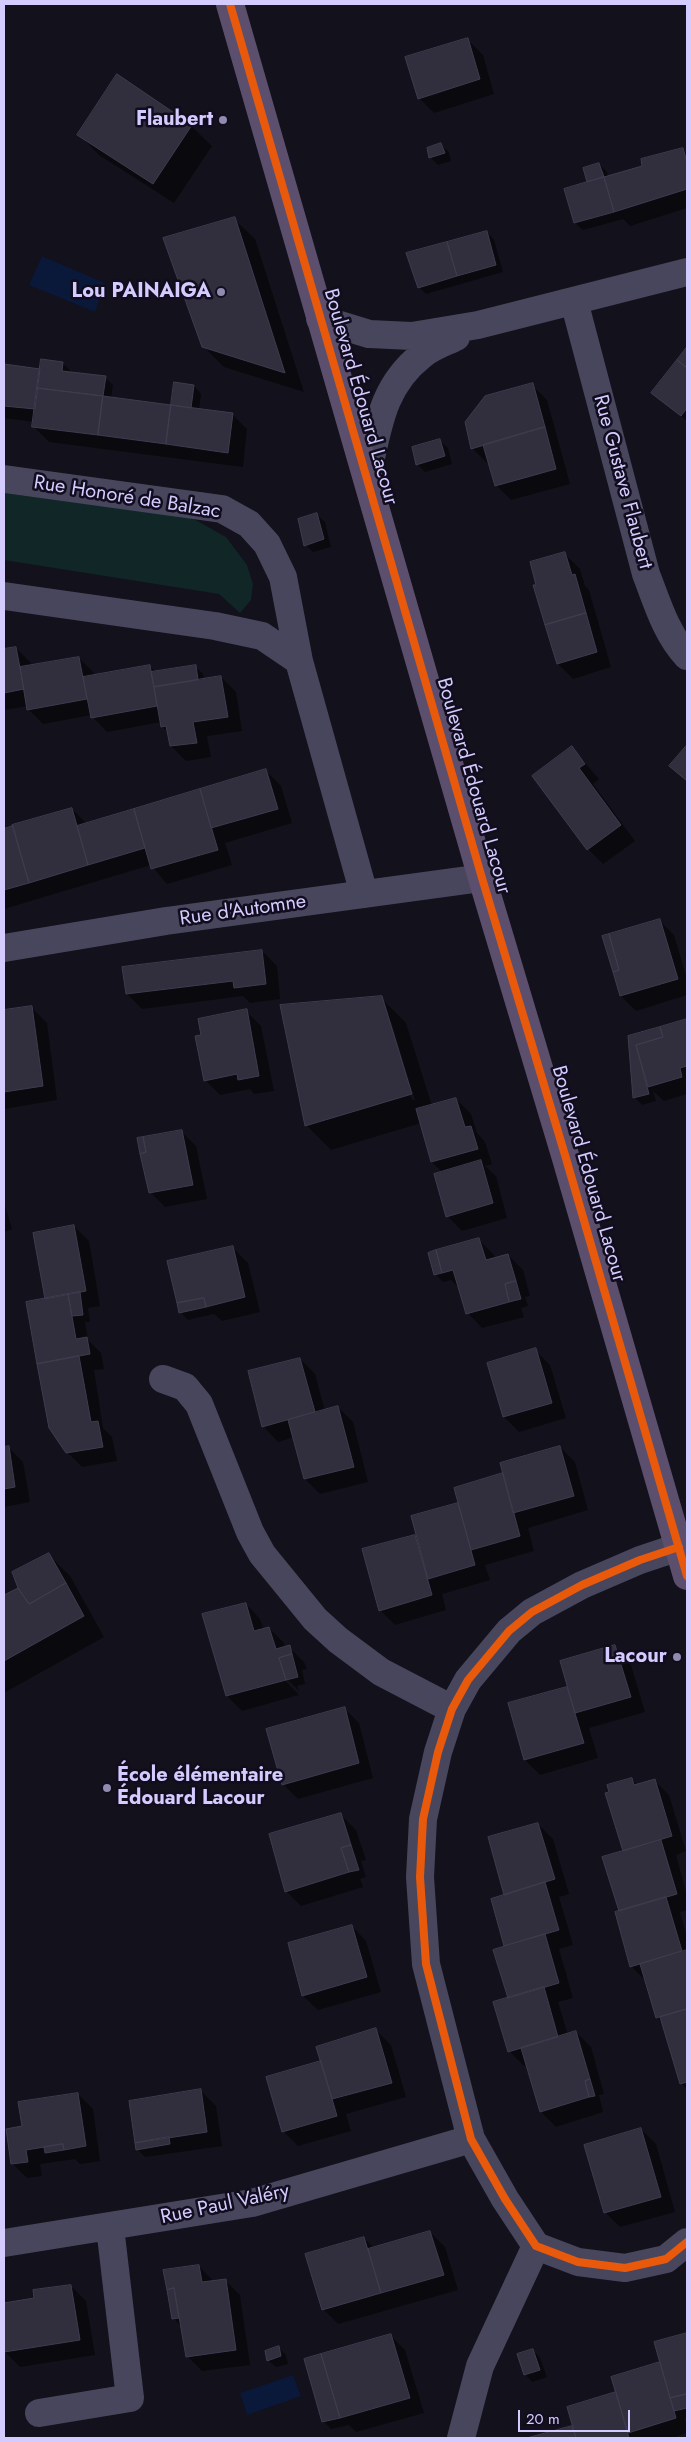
<!DOCTYPE html>
<meta charset="utf-8">
<style>
body{margin:0}
#map{position:relative;width:691px;height:2442px;overflow:hidden;background:#13111b;font-family:Jost,sans-serif}
canvas{display:block}
.frame{position:absolute;inset:0;border:5px solid #d4ccfe;pointer-events:none}
.scale{position:absolute;left:518px;top:2410px;width:112px;height:22px;box-sizing:border-box;border:2px solid #d4ccfe;border-top:0;padding-left:6px;font-size:15px;line-height:18px;white-space:nowrap;color:#d4ccfe;-webkit-text-stroke:4px #110d1f;paint-order:stroke}
</style>
<div id="map">
<canvas width="691" height="2442"></canvas>
<div class="frame"></div>
<div class="scale">20 m</div>
</div>
<script>
const context = document.querySelector('canvas').getContext('2d');
context.lineJoin = 'round';
function fillPath(path, color) { context.fillStyle = color; context.fill(path, 'evenodd'); }
function stroke(path, color, width, dash) { context.strokeStyle = color; context.lineWidth = width; context.lineCap = dash ? 'butt' : 'round'; context.setLineDash(dash || []); context.stroke(path); }
function write(font, color, halo, rows, align = 'center') {
  context.font = font + ' Jost,sans-serif'; context.lineWidth = 5; context.setLineDash([]); context.textBaseline = 'middle'; context.strokeStyle = halo; context.fillStyle = color; for (const [text, x, y, turn = 0] of rows) {
    context.save(); context.translate(x, y); context.rotate((+turn || 0) * Math.PI / 180); context.textAlign = isNaN(turn) ? turn : align; if (halo) context.strokeText(text, 0, 0); context.fillText(text, 0, 0); context.restore();
  }
}
fillPath(new Path2D(`
 M4,493L192,518L226,537L247,565L253,584L251,600L240,613L219,594L4,560Z`), '#102627');
fillPath(new Path2D(`
 M42,256L105,283L95,312L29,285Z
 M293,2375L301,2396L247,2415L240,2393Z`), '#0a1839');
fillPath(new Path2D(`
 M468,40L483,55L494,94L434,113L419,98Z
 M191,126L212,146L174,203L99,155L79,134Z
 M441,145L449,152L451,161L438,165L430,157Z
 M683,149L687,154V208L630,226L623,219L583,230L575,223L565,190L589,183L584,168L599,164L607,172L608,177L644,167ZM601,171H603L605,179H603Z
 M234,219L255,239L304,392L224,367L203,346Z
 M487,232L494,240L503,272L426,294L419,287Z
 M687,349V421L653,393Z
 M62,363L70,370V373L105,378L113,385L111,398L175,407V383L194,386L201,394L199,410L232,414L247,429L243,467L49,442L34,427V422L4,418V365L39,370Z
 M532,385L547,400L570,484L511,500L496,485L490,462L487,463L472,448Z
 M440,441L448,448L452,464L425,472L417,464Z
 M317,515L325,522L331,547L313,552L306,545Z
 M565,554L580,569L585,586L589,590L611,667L573,679L558,664L537,586Z
 M16,648L31,663V667L79,658L94,673L95,677L150,666L156,673L195,666L203,674L204,680L221,677L236,692L242,731L207,736L211,757L186,761L171,746L169,733L162,726L161,722L107,732L91,715L43,724L28,709V706L4,710V650Z
 M571,747L599,779L593,784L635,841L603,864L588,849L534,776Z
 M266,771L281,786L292,823L225,843L232,865L167,884L151,865L4,909V830L72,809L87,824Z
 M659,920L674,935L687,979V995L636,1011L621,996Z
 M262,951L277,966L280,999L250,1003L243,996L142,1009L127,994Z
 M381,998L406,1023L432,1106L456,1099L471,1114L477,1133L485,1142L492,1164L485,1166L496,1176L507,1218L462,1231L447,1216L442,1172L432,1162L421,1123L331,1150L307,1126L281,1006ZM388,1022H391L415,1100H412Z
 M32,1008L47,1023L57,1100L4,1109V1011Z
 M246,1011L261,1026L274,1091L254,1094L250,1089L220,1095L205,1080L202,1036Z
 M687,1020V1094L664,1101L653,1091L656,1101L642,1105L635,1098L630,1037Z
 M181,1131L196,1146L207,1199L165,1207L150,1192Z
 M4,1202L12,1229L4,1232Z
 M74,1226L89,1241L100,1306L88,1308L90,1322H85L88,1340L101,1353L104,1369L94,1370L103,1428L112,1437L117,1461L82,1467L67,1452L46,1300Z
 M479,1240L494,1255L495,1259L508,1255L523,1270L530,1296L525,1297L528,1306L521,1308L524,1317L482,1328L468,1313L458,1287L451,1280L443,1282L435,1274Z
 M233,1248L248,1263L260,1312L222,1321L214,1314L188,1320L180,1312Z
 M535,1350L550,1365L566,1418L519,1432L504,1417Z
 M300,1359L315,1374L325,1411L338,1407L353,1422L368,1482L320,1494L305,1479L294,1437L278,1442L264,1427L249,1372Z
 M8,1447L23,1462L30,1502L4,1507V1448Z
 M560,1447L575,1462L588,1510L528,1528L534,1551L485,1565L490,1580L442,1594L446,1610L395,1625L380,1610L363,1550L417,1536L412,1517L460,1504L504,1474Z
 M49,1555L70,1576L104,1637L4,1693V1596L20,1588Z
 M246,1604L260,1619L264,1630L269,1628L284,1643L285,1648L289,1647L304,1662L307,1669L302,1670L305,1684L297,1686L299,1691L286,1678H283L299,1695L242,1711L227,1696L204,1615Z
 M615,1647L630,1662L645,1712L589,1728L598,1758L540,1775L525,1760L509,1704L569,1687Z
 M344,1708L359,1723L373,1778L298,1799L283,1784Z
 M632,1779L637,1785L654,1780L669,1795L686,1851L676,1855L687,1896V1910L680,1912L687,1937V2089L681,2083L663,2024L657,2017L646,1981L631,1966L620,1912Z
 M341,1815L356,1830L366,1860L361,1861L366,1877L360,1879L363,1887L301,1906L286,1891Z
 M538,1824L553,1839L569,1894L559,1897L573,1945L559,1949L573,1998L558,2002L568,2035L576,2032L591,2047L604,2094L599,2095L603,2112L556,2127L541,2112L527,2065L524,2066L509,2051V1999L506,1947L492,1899L505,1896Z
 M352,1926L366,1941L381,1992L318,2010L303,1996Z
 M376,2030L391,2045L406,2097L346,2114L351,2131L298,2146L283,2131L322,2062Z
 M201,2091L216,2106L222,2146L145,2157L137,2149Z
 M78,2094L93,2109L100,2161L80,2164L75,2159L40,2164L42,2176L27,2178L12,2163L24,2127Z
 M641,2129L656,2144L675,2212L620,2227L605,2212Z
 M430,2232L445,2247L458,2290L338,2324L323,2309L364,2238L374,2248Z
 M199,2266L214,2282L225,2280L240,2295L250,2365L202,2371L187,2356L181,2326L173,2318L165,2271Z
 M71,2286L86,2301L95,2355L20,2367L5,2352L4,2304L36,2299Z
 M687,2334V2417L685,2418L687,2433L672,2438H532L574,2427L661,2363L655,2343Z
 M390,2335L405,2350L424,2413L356,2432L349,2425L331,2429L323,2421Z
 M279,2348L286,2355L288,2364L276,2367L268,2360Z
 M533,2350L540,2358L547,2377L532,2382L525,2374Z`), '#0007');
const building = new Path2D(`
 M468,38L480,79L418,99L405,57Z
 M117,74L192,125L153,184L77,135Z
 M441,143L445,153L429,158L427,148Z
 M683,148L687,162V189L614,212L604,177L642,166L641,159Z
 M599,163L604,177L587,182L583,168Z
 M604,177L614,212L574,223L564,189Z
 M235,217L285,373L202,347L163,238Z
 M487,231L496,265L457,276L447,242Z
 M447,242L457,276L418,288L406,253Z
 M687,347V368L677,360Z
 M41,359L63,362L62,371L106,376L103,396L37,388Z
 M677,360L687,368V408L681,416L651,393Z
 M4,364L40,369L35,409L4,406Z
 M174,382L194,385L191,408L171,405Z
 M533,383L545,427L471,449L465,422L485,396Z
 M37,388L103,396L98,435L32,427Z
 M103,396L171,405L166,444L98,435Z
 M171,405L233,413L228,453L166,444Z
 M545,427L556,469L495,486L483,445Z
 M440,439L445,456L416,465L412,447Z
 M317,513L324,539L304,546L298,519Z
 M565,552L572,575L575,574L586,613L545,625L533,585H536L530,562Z
 M586,613L597,652L557,664L545,625Z
 M16,647L24,689L4,693V649Z
 M79,657L87,699L27,710L20,667Z
 M150,665L157,706L91,718L83,677Z
 M196,665L198,680L154,687L151,672Z
 M221,676L228,717L193,722L197,743L170,746L166,726L161,727L154,687Z
 M687,745V781L669,766Z
 M572,746L585,764L579,768L621,825L587,850L532,776Z
 M266,769L278,809L211,828L200,789Z
 M200,789L218,850L151,869L134,809Z
 M72,808L88,865L29,883L12,825Z
 M134,809L145,848L88,865L77,826Z
 M13,826L29,883L4,890V829Z
 M660,919L678,979L620,996L613,972L619,970L609,934Z
 M609,934L619,970L613,972L602,936Z
 M262,950L266,984L234,988L233,981L126,994L122,967Z
 M382,996L412,1094L305,1126L280,1005Z
 M32,1006L43,1086L4,1092V1010Z
 M247,1009L259,1076L238,1080L237,1074L204,1081L195,1036L201,1035L198,1019Z
 M687,1019V1066L680,1068L682,1077L648,1087L636,1045L663,1037L660,1027Z
 M660,1027L663,1037L636,1045L649,1094L633,1098L628,1036Z
 M456,1098L465,1127L471,1126L478,1149L431,1162L416,1109Z
 M182,1130L193,1185L149,1193L140,1154L146,1152L143,1137Z
 M143,1137L146,1152L140,1154L137,1138Z
 M481,1160L493,1203L446,1217L434,1174Z
 M74,1225L86,1291L45,1299L33,1233Z
 M479,1238L486,1260L508,1254L516,1281L505,1284L509,1302L466,1314L453,1270L442,1273L436,1250Z
 M233,1246L245,1297L206,1307L204,1298L177,1303L167,1261Z
 M436,1250L442,1273L434,1275L428,1253Z
 M516,1281L521,1299L509,1302L505,1284Z
 M80,1292L83,1315L72,1316L68,1294Z
 M68,1294L76,1339L87,1337L90,1354L37,1364L26,1302Z
 M204,1298L206,1307L179,1313L177,1303Z
 M536,1348L552,1403L503,1417L487,1363Z
 M79,1356L91,1422L98,1421L103,1447L66,1453L49,1428L37,1364Z
 M300,1358L315,1412L262,1427L248,1371Z
 M338,1406L354,1467L304,1479L288,1420Z
 M9,1446L15,1487L4,1489V1447Z
 M560,1446L574,1496L513,1513L500,1463Z
 M503,1473L520,1536L471,1550L454,1488Z
 M458,1503L475,1565L428,1579L411,1516Z
 M415,1535L432,1595L379,1611L362,1549Z
 M49,1553L66,1583L29,1604L18,1588L12,1572Z
 M66,1583L84,1616L4,1661V1595L18,1588L29,1604Z
 M246,1603L254,1631L269,1627L276,1649L290,1645L292,1654L279,1658L286,1680L226,1696L202,1614Z
 M615,1645L631,1697L575,1713L560,1661Z
 M292,1654L298,1677L286,1680L279,1658Z
 M567,1687L584,1743L524,1760L508,1703Z
 M345,1707L359,1763L282,1785L266,1729Z
 M632,1778L634,1785L655,1779L672,1836L623,1851L605,1793L609,1792L607,1785Z
 M341,1813L351,1845L341,1848L349,1872L285,1892L269,1834Z
 M538,1823L555,1879L504,1895L488,1837Z
 M661,1840L677,1894L619,1911L602,1857Z
 M351,1845L359,1870L349,1872L341,1848Z
 M545,1882L559,1930L504,1946L491,1899Z
 M666,1897L682,1951L630,1967L615,1912Z
 M352,1925L367,1977L302,1996L288,1943Z
 M545,1934L559,1983L508,1998L493,1950Z
 M687,1950V2009L656,2018L640,1964Z
 M544,1987L558,2037L508,2052L493,2002Z
 M687,2009V2082L680,2084L660,2017Z
 M376,2028L392,2083L332,2099L316,2047Z
 M576,2031L590,2079L585,2081L589,2097L540,2112L521,2048Z
 M321,2061L337,2116L282,2132L266,2077Z
 M590,2079L595,2096L589,2097L585,2081Z
 M201,2089L207,2132L135,2143L129,2101Z
 M78,2093L86,2146L64,2150L63,2144L26,2150L28,2162L11,2164L6,2129L22,2126L18,2102Z
 M641,2128L661,2197L604,2213L584,2145Z
 M169,2137L170,2144L136,2150L135,2143Z
 M63,2144L64,2150L45,2153L44,2147Z
 M430,2231L444,2275L381,2293L368,2249Z
 M364,2237L381,2293L322,2310L305,2254Z
 M199,2265L202,2282L226,2279L236,2350L186,2357L174,2288L167,2290L163,2270Z
 M71,2285L80,2340L4,2352V2303L34,2298L33,2290Z
 M174,2288L179,2318L172,2319L167,2290Z
 M687,2333V2394L670,2398L654,2342Z
 M391,2334L410,2398L340,2418L321,2354Z
 M279,2346L281,2356L267,2361L265,2351Z
 M533,2349L540,2370L524,2375L517,2354Z
 M321,2354L340,2418L322,2422L304,2359Z
 M660,2362L676,2418L628,2433L611,2377Z
 M616,2392L629,2438H576L567,2407Z
 M687,2394V2408L674,2411L670,2398Z
 M572,2426L576,2438H527Z`);
fillPath(building, '#312e3d');
stroke(building, '#403b4f', 1);
stroke(new Path2D(`
 M574,301L646,574C657,602 666,634 687,656
 M320,319L369,334L412,336L478,325L687,272
 M367,476C378,429 381,387 422,355C431,347 446,342 456,337
 M4,479L222,509L249,524L267,544L283,577L299,661L364,894
 M4,596L215,626L262,636L299,661
 M4,948L166,921L482,878
 M163,1379L185,1387L199,1404L250,1532L262,1554L315,1619L338,1640L381,1672L452,1709
 M679,1547L640,1560L582,1585L532,1612L509,1631L468,1680L452,1709L438,1752L423,1819L420,1877L426,1964L471,2139L505,2199L536,2246L578,2262L625,2268L666,2259L687,2242
 M4,2243L252,2203L471,2139
 M39,2413L130,2398L110,2227
 M461,2438L480,2366L536,2246`), '#48465c', 28);
stroke(new Path2D(`
 M230,4L482,878L565,1155L687,1576`), '#5c4f6d', 28);
stroke(new Path2D(`
 M230,4L482,878L565,1155L687,1576
 M679,1547L640,1560L582,1585L532,1612L509,1631L468,1680L452,1709L438,1752L423,1819L420,1877L426,1964L471,2139L505,2199L536,2246L578,2262L625,2268L666,2259L687,2242`), '#e8590c', 8);
for (const [x, y, r, color] of [
 [223,120,5,"#908baf"],
 [221,292,5,"#908baf"],
 [677,1657,5,"#908baf"],
 [107,1788,5,"#908baf"]
]) { const dot = new Path2D(); dot.arc(x, y, r, 0, 2 * Math.PI); context.fillStyle = color; context.fill(dot); stroke(dot, '#110d1f', 2); }
write('bold 20px', '#d4ccfe', '#110d1f', [
 ["Flaubert",213,120],
 ["Lou PAINAIGA",211,292],
 ["Lacour",667,1657],
 ["École élémentaire",117,1776,"left"],
 ["Édouard Lacour",117,1799,"left"]
], 'right');
write('20px', '#d4ccfe', '#110d1f', [
 ["Boulevard Édouard Lacour",360,397,74],
 ["Rue Gustave Flaubert",622,482,75],
 ["Rue Honoré de Balzac",127,498,9],
 ["Boulevard Édouard Lacour",473,786,74],
 ["Rue d'Automne",243,911,-8],
 ["Boulevard Édouard Lacour",588,1174,74],
 ["Rue Paul Valéry",225,2205,-12]
]);
</script>
